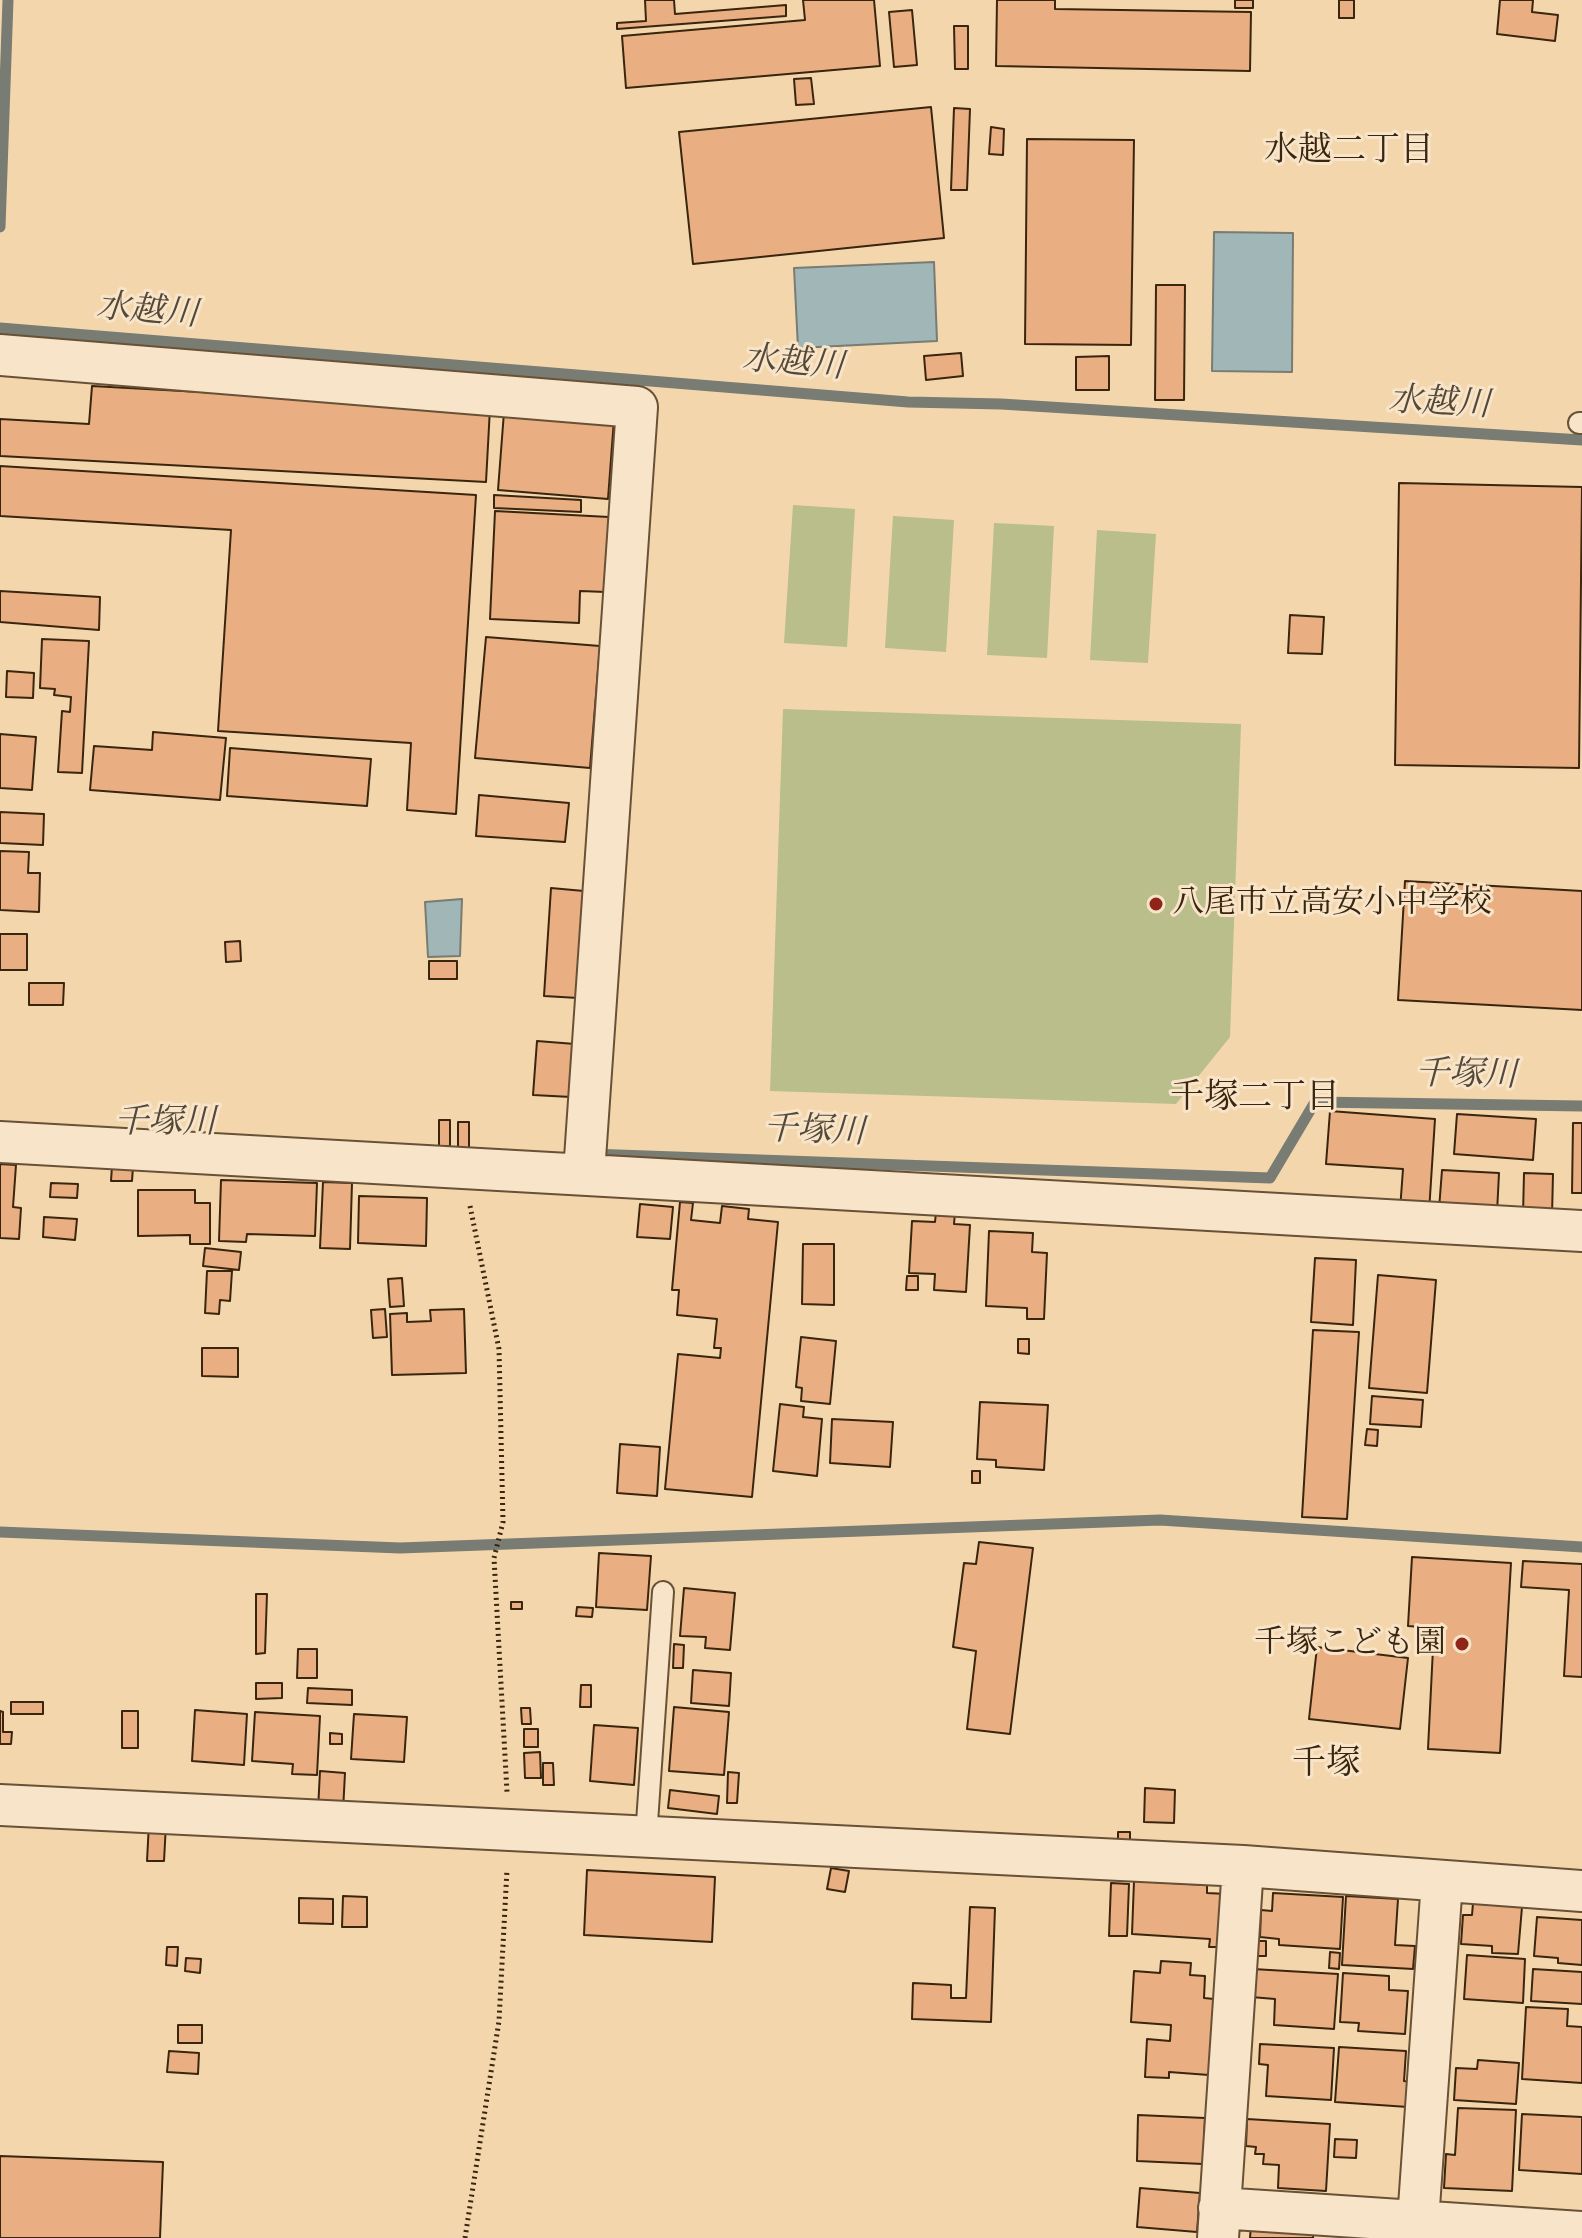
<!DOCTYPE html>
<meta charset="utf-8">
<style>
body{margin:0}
canvas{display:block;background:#f3d6ac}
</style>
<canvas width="1582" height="2238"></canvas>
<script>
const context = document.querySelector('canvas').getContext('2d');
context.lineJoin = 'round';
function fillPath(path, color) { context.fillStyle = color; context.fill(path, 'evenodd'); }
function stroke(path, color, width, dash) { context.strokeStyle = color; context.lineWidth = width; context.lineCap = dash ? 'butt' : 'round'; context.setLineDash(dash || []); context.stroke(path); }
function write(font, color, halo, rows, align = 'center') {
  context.font = font + ' Alegreya,"Noto Serif JP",serif'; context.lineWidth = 6; context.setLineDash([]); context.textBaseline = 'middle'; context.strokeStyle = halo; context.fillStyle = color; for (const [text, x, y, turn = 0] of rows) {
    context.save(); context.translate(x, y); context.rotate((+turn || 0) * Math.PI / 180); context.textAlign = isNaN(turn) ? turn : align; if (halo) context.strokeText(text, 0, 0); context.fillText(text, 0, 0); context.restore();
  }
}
fillPath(new Path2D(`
 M793,505L855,509L847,647L784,643Z
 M893,516L954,520L946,652L885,648Z
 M994,523L1054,526L1047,658L987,655Z
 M1097,530L1156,534L1148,663L1090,660Z
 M783,709L1241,724L1230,1037L1176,1104L770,1091Z`), '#b9be8b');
const water = new Path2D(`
 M1214,232L1293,233L1292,372L1212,371Z
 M934,262L937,341L798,348L794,268Z
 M462,899L460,956L428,957L425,902Z`);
fillPath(water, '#a1b6b6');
stroke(water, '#787c73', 2);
stroke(new Path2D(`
 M0,227L8,0
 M0,328L908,402L1001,404L1582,440
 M590,1154L1270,1178L1315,1102L1582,1106
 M0,1532L400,1548L1160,1520L1582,1547`), '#787c73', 11);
const building = new Path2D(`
 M645,0H674L675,14L786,5V16L617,29V23L646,21Z
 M803,0H874L880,66L626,88L622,36L805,20Z
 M997,0H1055V9L1251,12L1250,71L996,66Z
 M1235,0H1253V8H1235Z
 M1339,0H1354V18H1339Z
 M1500,0H1533L1532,12L1558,15L1555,41L1497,34Z
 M912,10L917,65L894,67L889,12Z
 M954,26H968V69H955Z
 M811,78L814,104L796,105L794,79Z
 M931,107L944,238L693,264L679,132Z
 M954,108L970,109L967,190H951Z
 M991,127L1004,129L1003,155L989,154Z
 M1027,139L1134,140L1131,345L1025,344Z
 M1156,285H1185L1184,400H1155Z
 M961,353L963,376L926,380L924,356Z
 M1109,356V390H1076V357Z
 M92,386L490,408L486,482L0,456V419L89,424Z
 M504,412L614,419L608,499L498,490Z
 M0,466L476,495L456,814L407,810L411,743L218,731L231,530L0,516Z
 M1399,483L1582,487L1579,768L1395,765Z
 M494,495L581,500V512L494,508Z
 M495,511L609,517L606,592L580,591L579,623L490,619Z
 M0,591L100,597L99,630L0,622Z
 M1290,615L1324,617L1322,654L1288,653Z
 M486,637L600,646L590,768L475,758Z
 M42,639L89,641L82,773L58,772L62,711L70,712L71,697L54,695L55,689L40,688Z
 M7,671L34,673L33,698L6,697Z
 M153,732L226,738L220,800L90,790L94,746L152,750Z
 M0,734L36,737L32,790L0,788Z
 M230,748L371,759L367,806L227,796Z
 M479,795L569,803L565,842L476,836Z
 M0,812L44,814L43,845L0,843Z
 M0,851L29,852L28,873H40L39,912L0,910Z
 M1405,881L1582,891V1010L1398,1000Z
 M551,888L584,891L578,998L544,996Z
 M0,934H27V970H0Z
 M240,941L241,961L226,962L225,942Z
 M429,961H457V979H429Z
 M29,983H64L63,1005H29Z
 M537,1041L575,1044L571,1097L533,1095Z
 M1330,1111L1435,1119L1429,1212L1400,1210L1403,1169L1326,1164Z
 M1457,1114L1536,1119L1533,1160L1454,1154Z
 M439,1120H450V1146H439Z
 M458,1122H469V1148H458Z
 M1573,1123H1582V1193H1572Z
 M0,1164L16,1165L13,1207L21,1208L19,1239L0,1238Z
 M112,1166L133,1167L132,1181H111Z
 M1442,1170L1499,1173L1497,1213L1439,1209Z
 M1524,1173L1553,1174L1552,1216L1523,1215Z
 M221,1180L317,1183L315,1236L247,1234L246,1242L219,1241Z
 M323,1182L352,1183L350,1249L320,1248Z
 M51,1183L78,1184L77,1198L50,1197Z
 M138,1190H195V1203H210V1244H190V1235L138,1236Z
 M359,1196L427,1198L426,1246L358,1243Z
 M680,1202L693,1203L691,1220L720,1223L722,1206L749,1209L748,1219L778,1222L752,1497L665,1489L678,1354L720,1358L721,1348H714L717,1319L677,1315L679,1290H672Z
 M640,1204L673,1207L670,1239L637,1237Z
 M936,1212L955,1213L954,1224L970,1225L966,1292L934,1290L935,1274L909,1273L912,1221L935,1222Z
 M44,1217L77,1219L75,1240L43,1237Z
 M989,1231L1033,1233L1032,1252L1047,1253L1044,1319H1027V1308L986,1306Z
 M803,1244H834V1305L802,1304Z
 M205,1248L241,1252L239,1270L203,1266Z
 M1315,1258L1356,1260L1353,1325L1311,1322Z
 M207,1271H232L230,1301L220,1300L219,1314L205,1313Z
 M1378,1275L1436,1280L1427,1393L1369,1388Z
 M907,1276H918V1290H906Z
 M402,1278L404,1306L390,1307L388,1279Z
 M385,1309L387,1337L373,1338L371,1310Z
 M464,1309L466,1373L392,1375L390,1314L407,1313V1322L431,1321L430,1310Z
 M1313,1330L1359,1332L1347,1519L1302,1517Z
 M801,1337L836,1341L830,1404L801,1401L802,1388L796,1387Z
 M1018,1339H1029V1354L1018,1353Z
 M202,1348H238V1377L202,1376Z
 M1372,1396L1423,1400L1421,1427L1370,1424Z
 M980,1402L1048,1405L1044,1470L996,1467V1460L977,1459Z
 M780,1404L804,1407L803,1417L822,1419L817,1476L773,1471Z
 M832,1419L893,1422L890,1467L830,1463Z
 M1367,1429L1378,1430L1377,1446L1365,1445Z
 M620,1444L660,1447L657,1496L617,1493Z
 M972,1471H980V1483H972Z
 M979,1542L1033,1548L1010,1734L967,1729L976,1651L953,1647L964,1563L976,1564Z
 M599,1553L651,1556L647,1610L596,1607Z
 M1412,1557L1511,1563L1500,1753L1428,1749L1434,1628L1408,1626Z
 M1523,1561L1582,1564V1677L1564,1676L1569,1590L1521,1587Z
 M684,1588L735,1593L730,1650L705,1648L706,1637L680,1636Z
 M256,1594H267L265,1653L256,1654Z
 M511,1602H522V1609H511Z
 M577,1607L593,1608L592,1617L576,1616Z
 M674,1644L684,1645L683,1668H673Z
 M1317,1647L1408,1658L1400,1729L1309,1719Z
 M298,1649H317V1678H297Z
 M693,1670L731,1673L729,1706L691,1703Z
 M256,1683H282V1698L256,1699Z
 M581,1685H591V1707H580Z
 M308,1688L352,1690V1705L307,1703Z
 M11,1702H43V1714H11Z
 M674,1707L729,1712L724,1775L669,1771Z
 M521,1708H530L531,1724H522Z
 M195,1710L247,1714L244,1765L192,1761Z
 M0,1711L3,1712V1732H12L11,1744H0Z
 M122,1711H138V1748H122Z
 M255,1712L320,1716L317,1775L292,1774L293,1764L252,1761Z
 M354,1714L407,1717L404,1762L351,1759Z
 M594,1725L638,1728L634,1785L590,1781Z
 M524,1729H538V1747H524Z
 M330,1733L342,1734V1744H330Z
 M540,1752L541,1778H525L524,1753Z
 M543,1763H553L554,1785H543Z
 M320,1771L345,1773L343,1811L318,1810Z
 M728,1772L739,1773L737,1803H727Z
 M1145,1788L1175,1790L1174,1823L1144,1822Z
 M670,1790L719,1796L717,1814L668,1808Z
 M149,1823L166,1824L164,1861H147Z
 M1118,1832H1130V1847H1118Z
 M831,1868L849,1871L845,1892L827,1889Z
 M587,1870L715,1877L712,1942L584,1935Z
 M1134,1881L1207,1885V1893L1227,1894L1224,1947H1209L1210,1939L1132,1934Z
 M1111,1883L1129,1884L1127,1936H1109Z
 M1273,1893L1343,1897L1340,1949L1279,1945V1939L1260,1937L1261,1910L1272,1911Z
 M343,1896L367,1897V1927H342Z
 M1346,1896L1398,1899L1395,1945L1415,1946L1413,1969L1342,1965Z
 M299,1898L333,1899V1924L299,1923Z
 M1473,1903L1522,1907L1518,1954L1492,1953V1946L1461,1944L1463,1915H1472Z
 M970,1907L995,1908L991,2022L912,2019L913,1983L951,1985V1998H966Z
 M1537,1917L1582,1920V1965L1558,1963V1958L1534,1956Z
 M1256,1941H1266V1956H1255Z
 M167,1947H178L177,1966L166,1965Z
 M1330,1952L1340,1953L1339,1969L1329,1968Z
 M1467,1955L1525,1959L1523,2003L1464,1999Z
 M186,1958L201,1959L200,1973L185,1971Z
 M1161,1961L1191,1963L1190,1975L1205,1976L1204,1998L1214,1999L1209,2075L1169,2072V2078L1145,2077L1147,2039L1170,2041L1171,2025L1131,2022L1134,1971L1160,1973Z
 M1253,1969L1338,1974L1334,2029L1274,2025L1275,1999L1251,1997Z
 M1533,1969L1582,1972V2004L1531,2001Z
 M1343,1973L1389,1976V1990L1408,1991L1405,2034L1358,2031L1359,2023L1340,2022Z
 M1526,2007L1568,2009L1567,2026L1582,2027V2083L1522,2079Z
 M178,2025H202V2043H178Z
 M1260,2044L1334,2048L1331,2100L1266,2096L1268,2065L1259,2064Z
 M1339,2047L1406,2051L1404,2081L1410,2082L1408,2107L1335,2102Z
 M169,2051L199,2053L198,2074L167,2072Z
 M1478,2060L1519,2063L1516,2104L1454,2100L1456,2068L1477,2069Z
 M1458,2108L1516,2110L1512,2191L1444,2188L1446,2154L1455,2155Z
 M1522,2114L1582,2117V2174L1519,2170Z
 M1138,2115L1205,2118L1203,2164L1137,2161Z
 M1247,2119L1330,2124L1326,2191L1278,2188L1279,2165L1263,2164L1264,2154H1255L1256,2147L1246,2146Z
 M1335,2139L1357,2140L1356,2158L1334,2157Z
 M0,2156L163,2162L160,2238H0Z
 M1140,2188L1200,2193L1197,2232L1137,2227Z
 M1251,2224L1314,2228L1313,2238H1250Z`);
fillPath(building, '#e9ae81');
stroke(building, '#3a250e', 2);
const service = new Path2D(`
 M1579,423H1582
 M646,1837L663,1592`);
const minor = new Path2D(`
 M0,355L637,407L584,1173
 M0,1142L1582,1231
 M0,1805L1243,1866L1582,1891
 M1219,2208L1582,2232
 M1418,2221L1442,1881
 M1218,2238L1243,1866`);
stroke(service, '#685136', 24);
stroke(minor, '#685136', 44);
stroke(new Path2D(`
 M470,1206L499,1349L503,1522L494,1558L507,1792
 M465,2238L499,2021L507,1869`), '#3a250e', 5, [2, 4]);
stroke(service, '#f7e4c9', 20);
stroke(minor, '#f7e4c9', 40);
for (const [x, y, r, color] of [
 [1156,904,8,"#8f2418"],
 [1462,1644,8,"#8f2418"]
]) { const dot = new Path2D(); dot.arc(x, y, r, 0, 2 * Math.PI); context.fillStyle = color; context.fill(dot); stroke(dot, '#f7e4c9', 3); }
write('32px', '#3a250e', '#f7e4c9', [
 ["八尾市立高安小中学校",1172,904],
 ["千塚こども園",1446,1644,"right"]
], 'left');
write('34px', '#3a250e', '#f7e4c9', [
 ["水越二丁目",1349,152],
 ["千塚二丁目",1255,1099],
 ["千塚",1326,1765]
]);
write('italic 34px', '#544938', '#f7e4c9', [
 ["水越川",147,312,5],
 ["水越川",793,364,5],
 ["水越川",1439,404,3],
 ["千塚川",1466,1076,1],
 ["千塚川",165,1124],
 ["千塚川",814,1132,2]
]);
</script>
